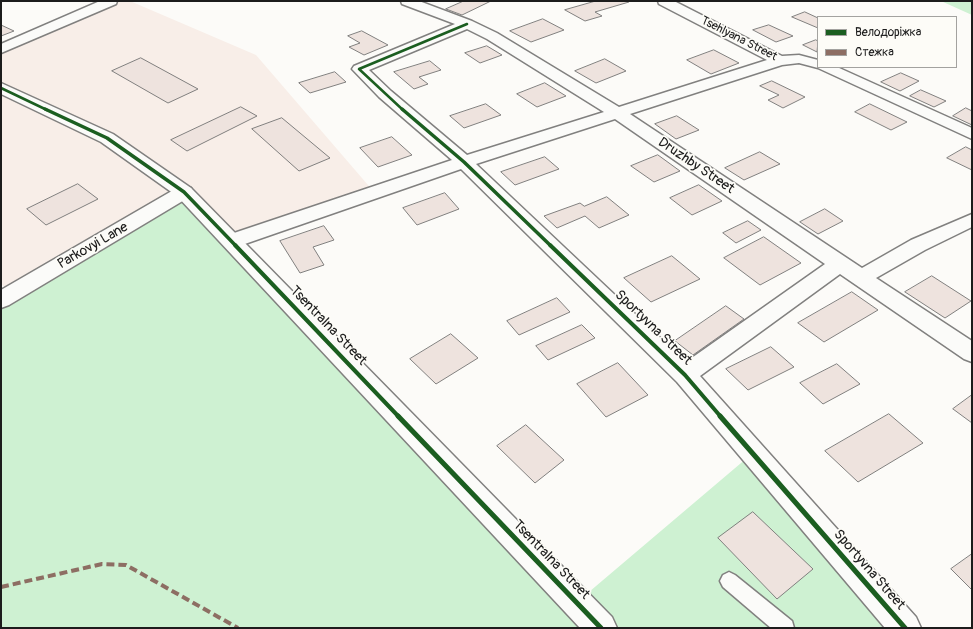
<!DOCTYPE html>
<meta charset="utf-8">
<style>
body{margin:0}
#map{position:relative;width:973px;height:629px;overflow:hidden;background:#fcfbf8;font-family:Pangolin,sans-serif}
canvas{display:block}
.frame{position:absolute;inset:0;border:2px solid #1c1c1c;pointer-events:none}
.legend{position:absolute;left:817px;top:16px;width:140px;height:52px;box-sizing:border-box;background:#fdfcf7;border:1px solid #a3a29f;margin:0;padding:5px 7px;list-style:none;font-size:12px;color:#1c1c1c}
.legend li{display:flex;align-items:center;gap:8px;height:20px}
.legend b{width:20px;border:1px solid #a3a29f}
</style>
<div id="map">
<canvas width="973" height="629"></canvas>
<div class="frame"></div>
<ul class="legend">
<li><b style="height:5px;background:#1b5e20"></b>Велодоріжка</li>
<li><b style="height:5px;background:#8d6e63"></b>Стежка</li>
</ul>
</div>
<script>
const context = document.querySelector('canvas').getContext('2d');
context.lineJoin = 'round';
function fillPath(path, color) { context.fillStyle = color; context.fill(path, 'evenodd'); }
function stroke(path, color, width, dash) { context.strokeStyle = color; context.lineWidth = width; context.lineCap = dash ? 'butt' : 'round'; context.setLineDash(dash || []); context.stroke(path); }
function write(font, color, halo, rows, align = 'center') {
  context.font = font + ' Pangolin,sans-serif'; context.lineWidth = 3.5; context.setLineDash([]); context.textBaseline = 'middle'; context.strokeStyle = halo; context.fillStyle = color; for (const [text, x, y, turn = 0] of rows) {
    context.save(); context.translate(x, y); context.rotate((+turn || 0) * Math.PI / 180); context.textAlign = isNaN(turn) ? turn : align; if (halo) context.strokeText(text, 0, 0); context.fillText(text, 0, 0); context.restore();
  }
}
fillPath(new Path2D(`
 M111,1H130L256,55L374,192L232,241L12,293L1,284V49Z`), '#f8eee8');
fillPath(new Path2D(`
 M941,1H972V15Z
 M184,192L576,603L754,452L905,628H1V300Z`), '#cef1d2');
const building = new Path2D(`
 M464,1H491L462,15L446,9Z
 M596,1H628L629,2L595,12L602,16L585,21L565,10Z
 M805,12L818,18V28L792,17Z
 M543,19L564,30L531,42L510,31Z
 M1,25L14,31L1,36Z
 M769,25L793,36L776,42L753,30Z
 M362,31L388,45L364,55L349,47L360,43L348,36Z
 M816,40L818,41L817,52L803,45Z
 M487,46L502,55L480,63L465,53Z
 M714,50L739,63L711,74L687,60Z
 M141,58L198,89L168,103L112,71Z
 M605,59L626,71L596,83L575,71Z
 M430,61L441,70L419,77L428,84L414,89L394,72Z
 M335,72L346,82L310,93L299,83Z
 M901,73L919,81L900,91L881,82Z
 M772,81L805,97L783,108L768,100L779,95L760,86Z
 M545,83L566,96L537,107L517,94Z
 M921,90L946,101L934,107L910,96Z
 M486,104L501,115L464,128L450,116Z
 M870,104L907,122L891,130L855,112Z
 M241,107L257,116L187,151L171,140Z
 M966,108L972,111V125L953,116Z
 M677,116L699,130L676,139L655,124Z
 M282,118L330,158L299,171L252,129Z
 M392,137L412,155L378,167L360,148Z
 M966,147L972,150V170L947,158Z
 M760,152L780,164L744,180L725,168Z
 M658,155L680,171L654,182L631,166Z
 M545,157L559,169L515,185L501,172Z
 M78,184L98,199L46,225L27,209Z
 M699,185L722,201L692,215L670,198Z
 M445,193L459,209L417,225L403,208Z
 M607,197L629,215L599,228L585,216L557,228L544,216L580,203L584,206Z
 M825,209L843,221L818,234L800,222Z
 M748,221L761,230L736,243L723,233Z
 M324,226L334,240L313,247L324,265L300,273L280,241Z
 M764,237L801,263L760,285L724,258Z
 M672,256L700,279L651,302L624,278Z
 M932,276L971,301L945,318L905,292Z
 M852,292L878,310L824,342L798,323Z
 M557,298L570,312L519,335L507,321Z
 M726,306L744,319L693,355L675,341Z
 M582,325L595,338L548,360L536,346Z
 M451,334L478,358L436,384L410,359Z
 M771,347L794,367L748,390L726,369Z
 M618,363L648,395L606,417L577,384Z
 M837,364L860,384L823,404L800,383Z
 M972,395V423L953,409Z
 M889,414L923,443L858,482L825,451Z
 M526,425L564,460L535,483L497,446Z
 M753,512L813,569L777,599L718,538Z
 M972,554V590L951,569Z`);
fillPath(building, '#eee3de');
stroke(building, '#81807f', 1);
const service = new Path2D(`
 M729,572L735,575L792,621L794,628H771L723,587L720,581L723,575Z`);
const minor = new Path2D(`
 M100,1H117L116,4L1,53V44Z
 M401,1H419L472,21L497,33L619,107L767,60L659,4L658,1H674L782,56L799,55L818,60V67H837L972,128V139L818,68L799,63L782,65L630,114L862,268L911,240L972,214V227L925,250L876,278L972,341V362L964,359L840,274L700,376L916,617L921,628H885L677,382L461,169L239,246L232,247L225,246L222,241L225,236L452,160L379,97L352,69L354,66L455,24L402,4ZM467,29L487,39L604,112L467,155L391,91L369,70ZM615,119L825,264L686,362L476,164Z
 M184,186L191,188L193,192L191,196L9,305L1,308V290L177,188Z`);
const tertiary = new Path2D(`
 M1,83L113,134L191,188L612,617L617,628H580L177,196L101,142L1,94Z`);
stroke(service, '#81807f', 3);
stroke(minor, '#81807f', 3);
stroke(tertiary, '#81807f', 3);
fillPath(service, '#fbfbf9');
fillPath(minor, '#fbfbf9');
fillPath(tertiary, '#fbfbf9');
stroke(new Path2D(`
 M1,587L102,564L126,565L238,628`), '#8d6e63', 4, [8, 4]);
stroke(new Path2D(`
 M1,88L47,110
 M403,110L359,69L467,24`), '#1b5e20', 2.5);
stroke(new Path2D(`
 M45,109L107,138L184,192L236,246
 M402,109L464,162L551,246`), '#1b5e20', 3.5);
stroke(new Path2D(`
 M235,245L399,417
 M550,245L685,375L721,417`), '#1b5e20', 4);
stroke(new Path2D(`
 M398,416L601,628
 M720,416L905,628`), '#1b5e20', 5);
write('12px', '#1c1c1c', '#fdfcf7', [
 ["Tsehlyana Street",739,39,27]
]);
write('14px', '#1c1c1c', '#fdfcf7', [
 ["Druzhby Street",696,166,34],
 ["Parkovyi Lane",93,246,-30],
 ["Tsentralna Street",328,326,46],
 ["Sportyvna Street",653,328,44],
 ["Tsentralna Street",551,560,46],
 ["Sportyvna Street",869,570,49]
]);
</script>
